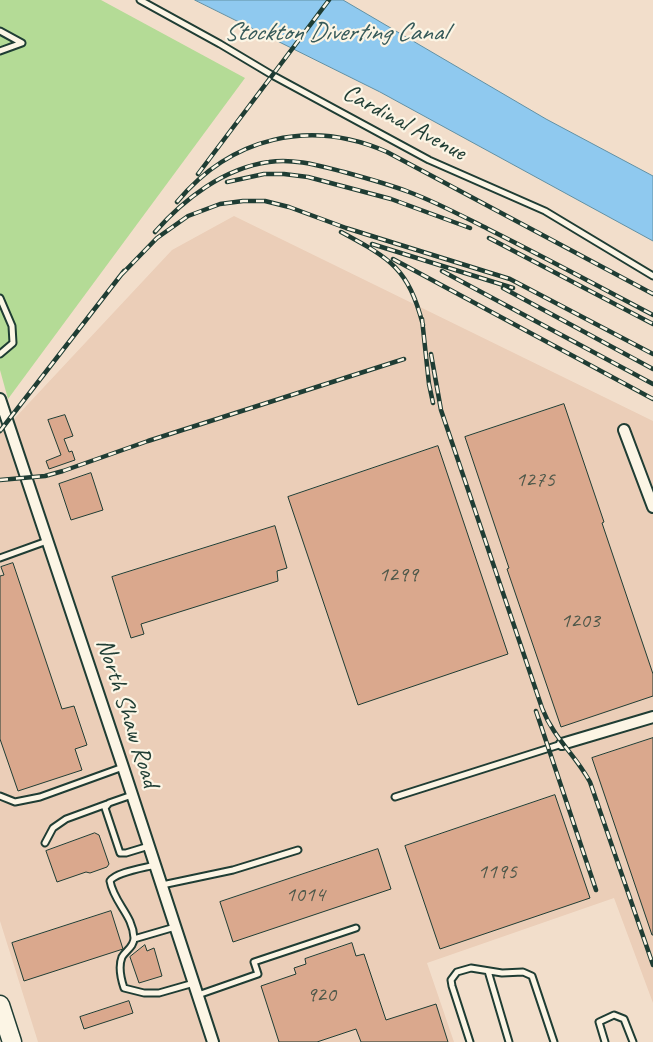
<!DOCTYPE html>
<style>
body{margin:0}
canvas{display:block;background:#f2decb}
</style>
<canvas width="653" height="1042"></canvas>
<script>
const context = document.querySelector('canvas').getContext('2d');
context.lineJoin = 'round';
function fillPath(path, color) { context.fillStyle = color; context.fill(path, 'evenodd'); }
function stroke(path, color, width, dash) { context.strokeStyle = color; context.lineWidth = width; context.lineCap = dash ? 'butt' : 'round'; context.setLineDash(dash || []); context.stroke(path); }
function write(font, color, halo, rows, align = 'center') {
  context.font = font + ' Caveat,sans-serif'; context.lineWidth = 4.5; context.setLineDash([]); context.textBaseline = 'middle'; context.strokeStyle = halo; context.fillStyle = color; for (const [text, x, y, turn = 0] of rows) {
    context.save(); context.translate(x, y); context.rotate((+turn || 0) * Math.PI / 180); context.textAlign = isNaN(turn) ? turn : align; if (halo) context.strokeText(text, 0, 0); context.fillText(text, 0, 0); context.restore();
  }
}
fillPath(new Path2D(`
 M234,216L653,421V1003L614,898L427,963L454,1042H38L0,921V434L172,250Z`), '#ebceb8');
fillPath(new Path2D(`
 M0,0H101L245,78L8,399L0,370Z`), '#b4db96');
const water = new Path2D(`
 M195,0H343L546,119L653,176V241L380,92Z`);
fillPath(water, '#8fc9ef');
stroke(water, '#6291a4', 1);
const building = new Path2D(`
 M564,404L604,522L602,523L653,674V696L561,727L507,569L509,568L465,437Z
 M65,415L73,436L64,439L69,452L72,451L75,460L49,469L46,461L61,455L48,420Z
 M438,446L508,654L358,705L288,497Z
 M91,473L103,510L71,520L59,484Z
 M275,526L287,568L277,571L278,581L141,624L144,634L131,638L112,577Z
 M13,563L62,709L74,706L87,745L75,749L82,770L18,791L0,739V576L4,575L1,567Z
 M653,738V935H652L592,758Z
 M555,795L590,898L440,949L405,846Z
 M95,833L99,835L109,864L107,867L90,873L86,872L57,882L46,851Z
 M378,849L391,889L233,942L220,902Z
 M111,911L123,949L24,981L12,943Z
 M352,943L356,956L364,954L386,1020L436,1004L448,1042H361L356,1029L317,1042H279L261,986L296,974L294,968L306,964L305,959Z
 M145,945L147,951L154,948L162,976L139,983L130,957Z
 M129,1001L133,1013L84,1029L80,1017Z`);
fillPath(building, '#daa88d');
stroke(building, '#1f3d34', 1);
const service = new Path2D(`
 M140,0L220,44L272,75L429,160L545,211L653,276
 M0,31L22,43L0,51
 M0,298L12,326L13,343L0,354
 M0,558L47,541
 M132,795L109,803L105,808L120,853H126L149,846
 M0,796L15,802L40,797L123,767
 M395,797L562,744
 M45,843L53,828L66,819L107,804
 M155,865C144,868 116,872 110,881C114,903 133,915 134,938C134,947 126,950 122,957C118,967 121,979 124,988L144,993H159L194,983
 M162,885L233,870L298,850
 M134,939L175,927
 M488,971L509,1042
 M198,995L258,974L254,962L356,928
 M470,1042L452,986L451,980L457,972L471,968L502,973L523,972L532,976L554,1042
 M605,1042L599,1022L614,1015L624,1019L633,1042`);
const minor = new Path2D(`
 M0,399L123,767L213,1042
 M624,430L653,507
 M562,744L653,717`);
const motorway = new Path2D(`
 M0,1005L12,1042`);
stroke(service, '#1f3d34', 9);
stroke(minor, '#1f3d34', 14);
stroke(motorway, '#1f3d34', 21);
stroke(service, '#fcf5e5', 5);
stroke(minor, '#fcf5e5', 10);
stroke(motorway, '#fcf5e5', 18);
const rail = new Path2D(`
 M198,174L329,0
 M227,182L264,174H284L308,177L391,199L470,228
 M177,202C231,137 310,118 387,152L653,294
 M155,232C184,199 224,168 269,162C294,158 320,166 344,172C366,178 388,184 409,192C436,202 462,216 488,229C544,257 598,286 653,315
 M341,232C391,259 408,268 423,325
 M489,238L653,324
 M372,244L513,288
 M393,259L653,399
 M442,271L653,384
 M121,275L157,238L188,216L220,204L243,201H265L289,207L346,228L510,279L653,354
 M503,288L653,369
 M422,319L429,384L433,403
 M431,354L441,410L542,708C554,739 575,754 590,782L653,965
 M0,431L124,271
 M0,480L45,476L63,471L148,441L404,359
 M536,711L596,890`);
stroke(rail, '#1f3d34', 4.5);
stroke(rail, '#fcf5e5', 2.5, [8]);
write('22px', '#4e584a', null, [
 ["1275",535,480],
 ["1299",398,575],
 ["1203",580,621],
 ["1195",497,872],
 ["1014",305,895],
 ["920",321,995]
]);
write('25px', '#1f3d34', '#fcf5e5', [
 ["Cardinal Avenue",404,123,28],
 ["North Shaw Road",127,713,72]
]);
write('italic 26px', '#355959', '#fcf5e5', [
 ["Stockton Diverting Canal",335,33]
]);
</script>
